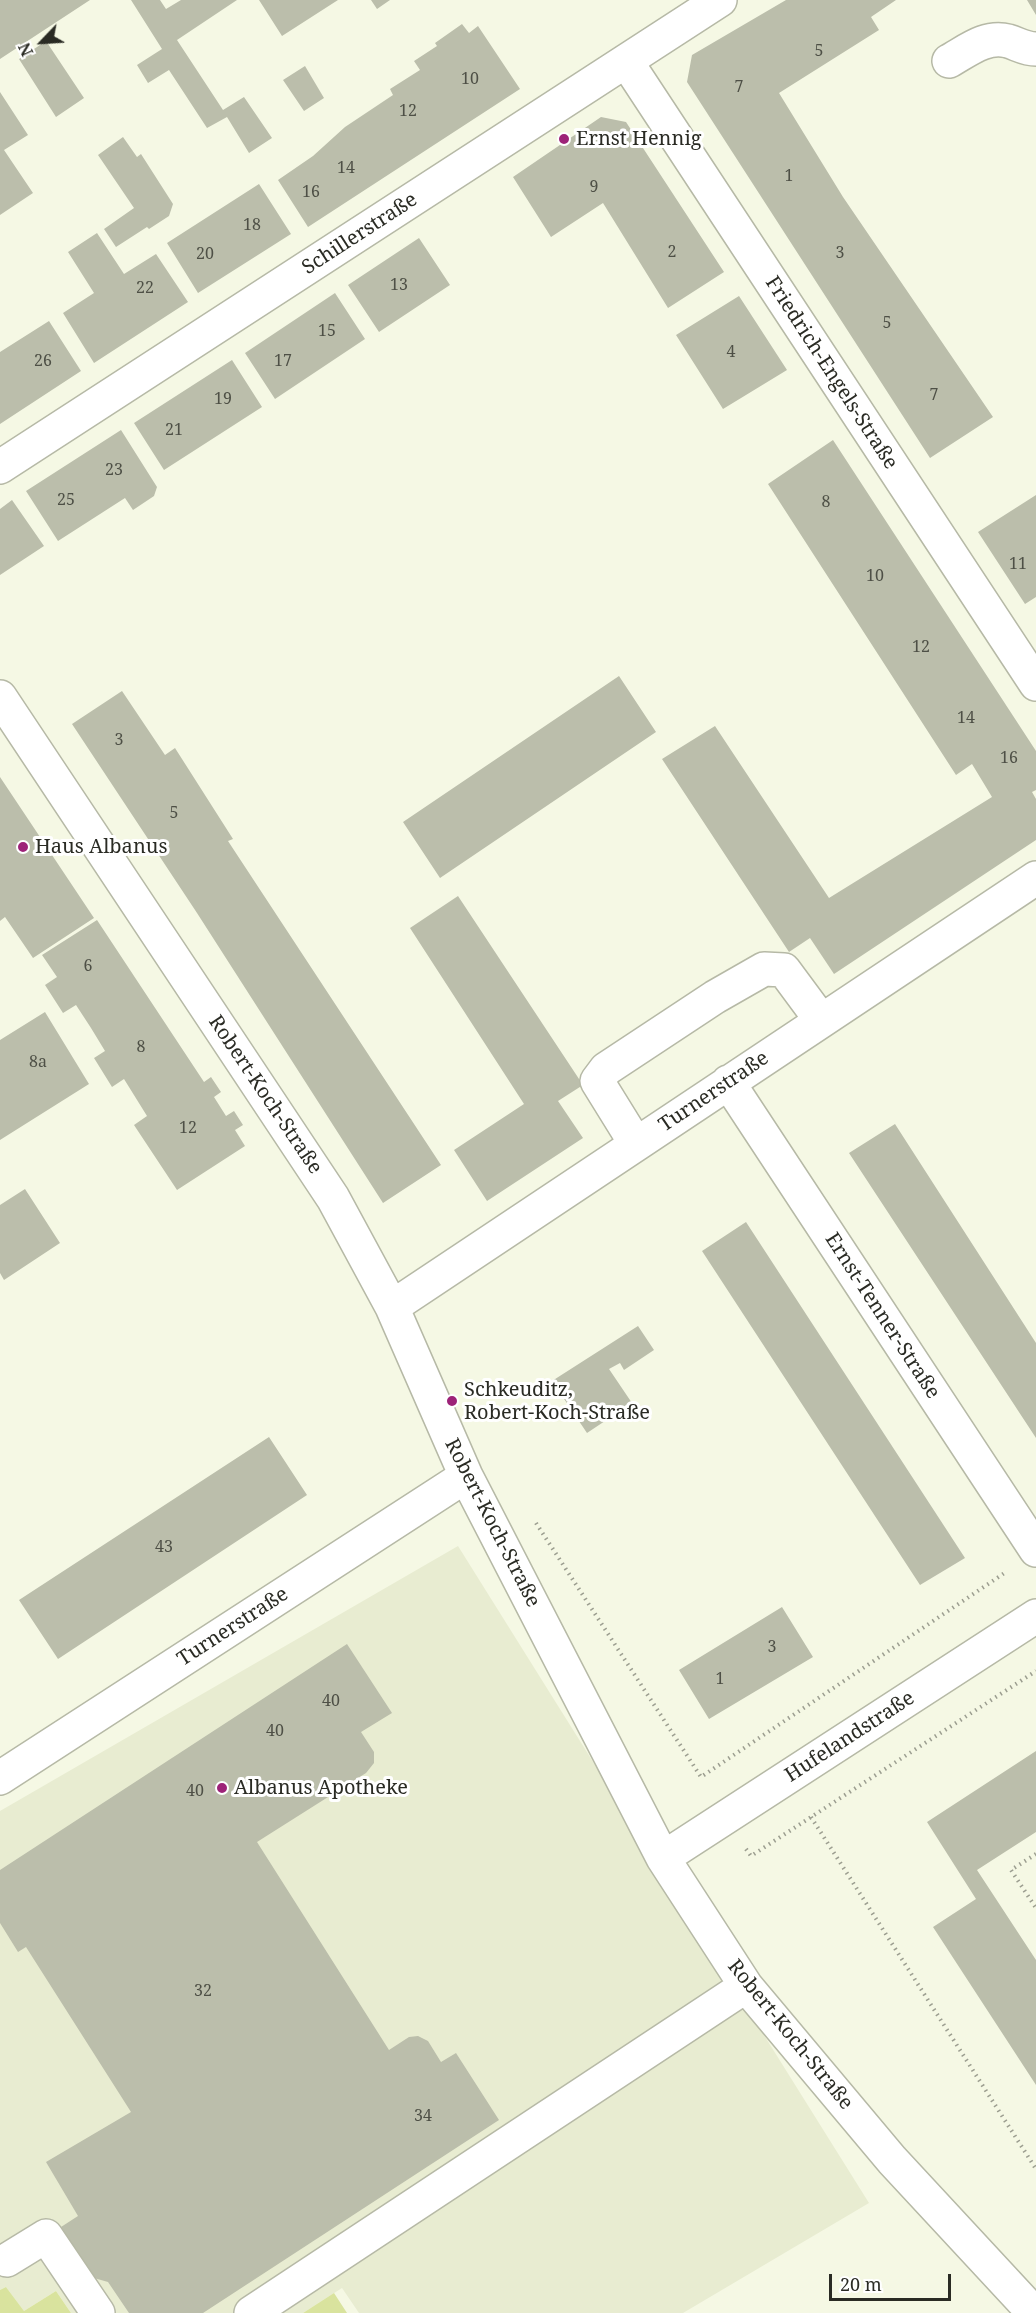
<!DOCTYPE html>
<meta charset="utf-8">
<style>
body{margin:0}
#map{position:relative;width:1036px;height:2313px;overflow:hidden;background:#f5f8e4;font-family:"Noto Serif",serif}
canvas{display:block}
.north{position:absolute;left:12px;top:12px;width:60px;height:60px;-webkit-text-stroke:4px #fff;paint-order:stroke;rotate:245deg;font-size:16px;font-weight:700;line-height:24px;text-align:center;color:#2a2b24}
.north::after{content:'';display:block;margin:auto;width:21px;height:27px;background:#2a2b24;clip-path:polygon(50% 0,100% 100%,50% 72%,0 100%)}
.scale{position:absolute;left:829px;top:2274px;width:122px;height:27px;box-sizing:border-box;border:3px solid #2a2b24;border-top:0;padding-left:8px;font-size:18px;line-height:21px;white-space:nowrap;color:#2a2b24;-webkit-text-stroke:4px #fff;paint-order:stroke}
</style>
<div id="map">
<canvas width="1036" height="2313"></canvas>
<div class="north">N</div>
<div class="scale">20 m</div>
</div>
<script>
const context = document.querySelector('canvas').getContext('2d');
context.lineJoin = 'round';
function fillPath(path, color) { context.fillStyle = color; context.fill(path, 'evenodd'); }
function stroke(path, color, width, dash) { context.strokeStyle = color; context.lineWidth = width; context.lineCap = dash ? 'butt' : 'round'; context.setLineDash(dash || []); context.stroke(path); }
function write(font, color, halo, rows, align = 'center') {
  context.font = font + ' "Noto Serif",serif'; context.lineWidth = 6; context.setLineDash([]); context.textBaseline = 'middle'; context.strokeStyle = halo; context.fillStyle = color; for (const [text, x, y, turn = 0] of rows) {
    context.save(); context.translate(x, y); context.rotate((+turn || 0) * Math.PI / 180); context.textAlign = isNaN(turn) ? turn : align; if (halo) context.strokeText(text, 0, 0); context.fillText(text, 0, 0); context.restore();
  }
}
fillPath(new Path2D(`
 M458,1546L869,2203L683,2313H359L342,2288L303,2313H71L56,2291L24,2311L6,2287L0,2290V1811Z`), '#e8ecd1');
fillPath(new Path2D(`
 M6,2287L24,2311L56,2291L71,2313H0V2290Z
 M334,2293L347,2313H303Z`), '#d9e39e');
fillPath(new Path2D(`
 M0,0H90L0,59Z
 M131,0H160L166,9L181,0H237L177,40L223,110L244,97L272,138L249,153L227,117L207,128L169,70L148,83L137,65L162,49Z
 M259,0H338L282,36Z
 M371,0H390L377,9Z
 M786,0H896L871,17L879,30L779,93L843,197L993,417L930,458L687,82L692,55Z
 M1027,0H1036V15Z
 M462,24L469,33L478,26L520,89L308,227L278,180L313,156L345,127L393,95L390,89L420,70L414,61L437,46L435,43Z
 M46,41L84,98L56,117L19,59Z
 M305,66L324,98L304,111L283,80Z
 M0,92L28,135L4,150L33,193L0,215Z
 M601,117L626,122L724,272L668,308L603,203L551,237L513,177Z
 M123,137L137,157L141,154L173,204L169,216L149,229L147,227L116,247L104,229L134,208L98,155Z
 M259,184L291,234L198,293L167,243Z
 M97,233L124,274L156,254L188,302L94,363L63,313L94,293L68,252Z
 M419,238L450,285L379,332L348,285Z
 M335,293L365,339L275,399L245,353Z
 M739,296L787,370L723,409L676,335Z
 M49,321L81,371L0,424V352Z
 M232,360L262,407L164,470L134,423Z
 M121,430L157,487L154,496L133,510L125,498L58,541L26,491Z
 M833,440L1036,751V790L1032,792L1036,799V840L834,974L810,938L789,952L662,759L715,726L829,898L992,797L972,764L956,775L768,484Z
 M1036,495V597L1025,604L978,532Z
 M12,500L44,546L0,575V509Z
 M619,676L656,732L440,878L403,822Z
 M122,691L165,755L175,748L233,839L228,841L441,1165L383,1203L197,913L72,724Z
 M0,777L94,918L33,958L5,917L0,921Z
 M458,896L583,1085L558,1101L583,1138L487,1201L454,1150L524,1104L410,928Z
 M97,920L204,1082L211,1077L221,1092L214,1097L226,1116L234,1111L243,1125L235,1130L245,1146L177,1190L134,1125L147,1116L124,1079L112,1087L94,1058L105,1051L91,1028L76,1005L63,1013L45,985L57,977L42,955Z
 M45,1012L89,1084L0,1140V1040Z
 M895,1124L1036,1343V1438L849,1153Z
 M25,1189L60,1243L4,1280L0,1273V1205Z
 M746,1222L965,1558L920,1585L702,1251Z
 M638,1326L654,1350L624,1370L620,1363L609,1369L632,1403L587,1433L552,1381Z
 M269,1437L307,1495L58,1659L19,1600Z
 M782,1607L813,1657L709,1719L679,1670Z
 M347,1644L392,1713L361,1732L374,1752V1763L366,1773L257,1842L389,2050L409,2037L418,2036L428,2041L441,2062L456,2053L499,2120L203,2313H129L108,2282L94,2278L61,2227L78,2216L46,2162L131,2112L26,1947L18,1952L0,1923V1870Z
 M1036,1751V1832L977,1870L1036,1960V2085L933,1927L976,1899L927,1822Z`), '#bbbeab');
const minor = new Path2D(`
 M626,61L1036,684
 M949,61C967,51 986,35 1008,41C1018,44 1025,49 1036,49
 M0,467L720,0
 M0,697L333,1198L392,1307L466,1476L663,1858L746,1986L892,2160L1034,2313
 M728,1082L1036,1550
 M636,1144L597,1081L606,1069L715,997L764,969L784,970L821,1020
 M392,1307L1036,878
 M0,1778L466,1476
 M663,1858L1036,1616
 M7,2260L46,2236L98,2313
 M251,2313L746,1986`);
stroke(minor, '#b6b9a6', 36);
stroke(new Path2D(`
 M536,1523L701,1777L1006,1572
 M811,1817L1036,2169
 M746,1849L751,1856L1036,1671
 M1036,1854L1011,1870L1036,1908`), '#9c9e90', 4, [1.5, 4.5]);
stroke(minor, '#fff', 33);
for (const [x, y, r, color] of [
 [564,139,6,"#9d2278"],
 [23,847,6,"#9d2278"],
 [452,1401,6,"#9d2278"],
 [222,1788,6,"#9d2278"]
]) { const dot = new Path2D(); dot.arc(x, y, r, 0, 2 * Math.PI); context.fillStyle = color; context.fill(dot); stroke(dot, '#fff', 2); }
write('16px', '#4e5046', null, [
 ["5",819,51],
 ["10",470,79],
 ["7",739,87],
 ["12",408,111],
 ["14",346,168],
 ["1",789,176],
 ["9",594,187],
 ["16",311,192],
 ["18",252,225],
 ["2",672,252],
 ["3",840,253],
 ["20",205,254],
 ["13",399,285],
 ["22",145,288],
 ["5",887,323],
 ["15",327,331],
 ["4",731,352],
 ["26",43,361],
 ["17",283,361],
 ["7",934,395],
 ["19",223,399],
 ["21",174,430],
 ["23",114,470],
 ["25",66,500],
 ["8",826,502],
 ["11",1018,564],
 ["10",875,576],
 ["12",921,647],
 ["14",966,718],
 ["3",119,740],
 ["16",1009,758],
 ["5",174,813],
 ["6",88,966],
 ["8",141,1047],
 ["8a",38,1062],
 ["12",188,1128],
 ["43",164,1547],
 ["3",772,1647],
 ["1",720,1679],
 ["40",331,1701],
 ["40",275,1731],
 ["40",195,1791],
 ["32",203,1991],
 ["34",423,2116]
]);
write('20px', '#2a2b24', '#fff', [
 ["Ernst Hennig",576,139],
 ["Haus Albanus",35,847],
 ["Schkeuditz,",464,1390],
 ["Robert-Koch-Straße",464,1413],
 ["Albanus Apotheke",234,1788]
], 'left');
write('20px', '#2a2b24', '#fff', [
 ["Schillerstraße",360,234,-33],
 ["Friedrich-Engels-Straße",831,373,57],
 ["Turnerstraße",714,1092,-34],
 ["Robert-Koch-Straße",265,1095,56],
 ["Ernst-Tenner-Straße",882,1316,57],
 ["Robert-Koch-Straße",492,1523,63],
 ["Turnerstraße",233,1627,-33],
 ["Hufelandstraße",850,1737,-33],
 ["Robert-Koch-Straße",790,2035,51]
]);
</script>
